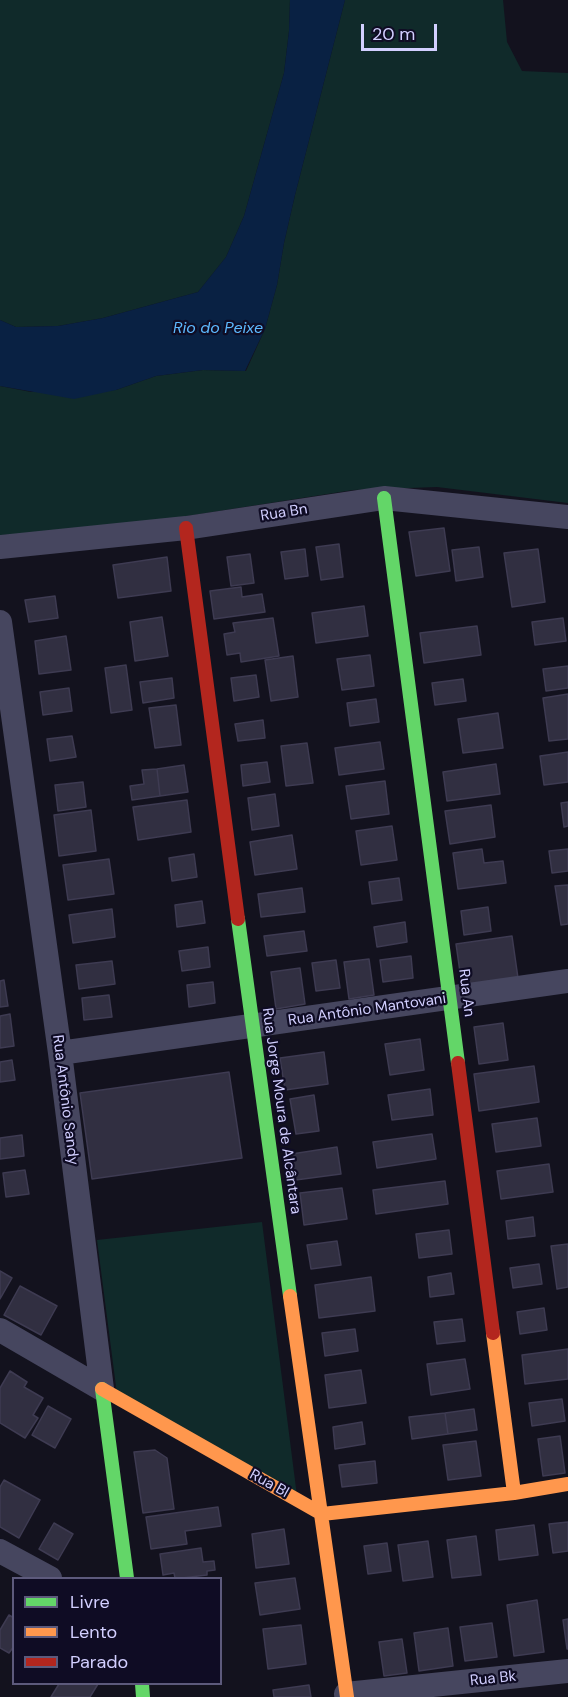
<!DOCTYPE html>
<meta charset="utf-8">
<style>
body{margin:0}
#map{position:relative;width:568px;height:1697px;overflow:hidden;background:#13121e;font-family:"DM Sans",sans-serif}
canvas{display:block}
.legend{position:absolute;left:12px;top:1577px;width:210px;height:108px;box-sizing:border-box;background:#0f0c24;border:2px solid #5d5a7c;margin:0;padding:8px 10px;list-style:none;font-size:18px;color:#d2cfff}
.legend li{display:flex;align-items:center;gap:12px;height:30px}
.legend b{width:30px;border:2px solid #5d5a7c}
.scale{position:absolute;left:361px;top:24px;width:76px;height:27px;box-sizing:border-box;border:3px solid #d2cfff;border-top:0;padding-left:8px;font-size:18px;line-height:21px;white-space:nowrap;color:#d2cfff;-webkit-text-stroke:4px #0f0c24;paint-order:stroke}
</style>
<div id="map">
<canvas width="568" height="1697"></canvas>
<ul class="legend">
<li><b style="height:8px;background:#63d668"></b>Livre</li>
<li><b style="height:8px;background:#ff974d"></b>Lento</li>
<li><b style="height:8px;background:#b3261e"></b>Parado</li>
</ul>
<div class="scale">20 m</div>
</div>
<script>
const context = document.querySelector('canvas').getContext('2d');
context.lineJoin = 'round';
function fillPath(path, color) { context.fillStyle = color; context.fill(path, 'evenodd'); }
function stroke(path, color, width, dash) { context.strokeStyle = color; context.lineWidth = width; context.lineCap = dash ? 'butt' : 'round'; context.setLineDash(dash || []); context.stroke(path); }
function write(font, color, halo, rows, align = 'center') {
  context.font = font + ' "DM Sans",sans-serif'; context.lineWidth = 4.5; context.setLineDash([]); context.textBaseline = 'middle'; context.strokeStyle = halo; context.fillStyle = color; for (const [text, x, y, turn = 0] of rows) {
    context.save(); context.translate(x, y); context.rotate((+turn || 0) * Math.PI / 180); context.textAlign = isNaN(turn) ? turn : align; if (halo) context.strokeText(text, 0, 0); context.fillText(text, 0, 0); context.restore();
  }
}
fillPath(new Path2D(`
 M0,0H290L289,31L284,73L244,216L226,257L198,292L103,318L58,326L16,327L0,320Z
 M345,0H503L507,42L522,71L568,73V503L437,487L353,490L85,532L0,535V386L31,392L116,390L156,376L203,370L246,371L265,329L277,285L284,243L295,195Z
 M262,1222L297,1496L117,1394L97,1240Z`), '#102a2a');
fillPath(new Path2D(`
 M290,0H345L295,195L284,243L277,285L265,329L245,371L203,370L156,376L116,390L74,399L0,386V320L16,327L58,326L103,318L198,292L226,257L244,216L284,73L289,31Z`), '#092143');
const building = new Path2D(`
 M444,528L450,571L416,576L409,532Z
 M339,544L343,577L321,580L316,547Z
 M479,547L483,577L456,581L452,550Z
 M305,549L308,576L285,579L281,552Z
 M538,549L545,602L512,607L504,553Z
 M250,554L254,583L231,586L227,557Z
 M167,557L171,591L118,598L113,565Z
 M241,587L242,597L262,594L265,612L214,619L210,591Z
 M55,596L58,618L29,622L25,600Z
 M364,606L368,636L316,643L312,613Z
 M162,617L168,656L135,661L130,622Z
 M273,618L279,656L241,662L240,653L227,655L224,634L235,632L233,623Z
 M563,618L566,641L535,645L532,622Z
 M477,626L481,655L424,663L420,633Z
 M66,636L71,670L39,674L35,641Z
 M370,655L374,686L342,690L337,659Z
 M293,656L298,697L271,701L265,660Z
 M126,665L132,710L111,713L105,668Z
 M568,666V688L546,691L543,669Z
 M256,675L259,697L234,701L231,678Z
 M172,678L174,698L143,703L140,682Z
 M463,679L466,701L435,705L432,683Z
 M69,688L72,711L43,715L40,692Z
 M568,694V739L549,741L543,698Z
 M376,699L379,722L350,726L347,703Z
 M176,705L181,745L155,748L149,708Z
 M498,713L503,748L463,753L458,719Z
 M263,720L265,738L238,741L235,724Z
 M72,736L76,757L50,761L47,739Z
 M380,742L384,769L339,775L335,748Z
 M307,743L313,783L286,786L281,746Z
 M568,752V782L544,785L540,756Z
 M267,762L270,782L243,786L241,765Z
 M496,764L500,794L447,801L443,772Z
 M184,765L188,792L160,796L157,769Z
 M157,769L160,796L132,800L130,786L144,784L142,770Z
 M385,781L389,814L351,819L346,786Z
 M83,782L86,807L58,811L55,785Z
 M275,794L279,826L252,830L248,798Z
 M187,800L191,832L138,840L133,807Z
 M568,802V826L564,827L561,803Z
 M491,805L495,837L450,844L445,811Z
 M91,810L96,851L59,856L54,815Z
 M392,826L397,860L361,865L356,831Z
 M292,835L297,869L255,875L250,842Z
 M482,849L484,863L503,861L506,883L458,889L453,853Z
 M568,849V871L552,873L549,851Z
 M194,854L197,877L172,881L169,858Z
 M109,859L114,894L68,900L63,865Z
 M399,878L402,900L372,904L369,882Z
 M568,885V924L561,925L555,886Z
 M302,888L305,912L261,917L258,894Z
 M202,901L205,923L177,927L175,905Z
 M488,907L491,931L464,935L461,911Z
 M112,909L115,937L73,943L69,915Z
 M405,922L407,942L377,947L374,927Z
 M304,931L307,951L267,956L264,936Z
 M512,936L518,978L462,986L456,944Z
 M208,947L210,967L182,971L179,951Z
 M411,956L413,978L383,982L380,960Z
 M369,959L374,995L349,999L344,962Z
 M336,960L340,988L316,991L312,963Z
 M112,961L115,984L79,989L76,965Z
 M300,968L305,1004L276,1009L271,972Z
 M4,980L8,1006L0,1007V981Z
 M213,982L215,1003L189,1007L187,985Z
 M109,995L112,1017L84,1020L82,998Z
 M10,1014L14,1046L0,1048V1016Z
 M503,1023L508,1060L479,1064L474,1027Z
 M420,1039L424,1070L390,1075L385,1044Z
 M324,1052L328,1084L285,1090L280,1058Z
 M12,1060L15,1080L0,1082V1062Z
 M534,1066L539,1102L479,1111L474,1074Z
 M229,1072L242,1158L92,1179L80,1093Z
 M430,1089L433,1115L392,1120L388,1095Z
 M314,1095L319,1131L296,1134L290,1099Z
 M537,1118L541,1146L496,1152L492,1124Z
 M432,1134L436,1159L377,1168L373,1142Z
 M22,1135L24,1156L0,1159V1138Z
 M337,1147L341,1174L288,1181L285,1155Z
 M549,1164L553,1192L501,1199L497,1171Z
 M25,1170L29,1194L6,1197L3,1173Z
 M445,1181L448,1204L376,1214L373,1190Z
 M342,1188L347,1219L304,1225L300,1193Z
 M533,1217L535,1236L508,1239L506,1221Z
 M449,1230L452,1254L419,1258L416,1234Z
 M337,1241L341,1265L311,1269L307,1245Z
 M568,1244V1287L557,1289L551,1246Z
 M539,1264L542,1284L513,1288L510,1268Z
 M0,1271L12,1278L0,1299Z
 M451,1273L454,1294L430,1297L428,1277Z
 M371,1277L375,1311L319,1318L315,1285Z
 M20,1286L57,1306L41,1335L4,1315Z
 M544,1308L547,1330L520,1334L517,1312Z
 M462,1319L465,1341L437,1344L434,1322Z
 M355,1329L358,1351L325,1356L322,1333Z
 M568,1349V1379L525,1384L522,1355Z
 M465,1359L470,1389L431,1395L427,1364Z
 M361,1370L366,1403L329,1408L325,1375Z
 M10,1371L27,1382L24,1387L43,1398L33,1415L38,1418L25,1438L0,1423V1388Z
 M562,1399L565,1421L532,1426L529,1403Z
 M48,1406L71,1419L55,1448L32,1435Z
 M474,1409L477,1430L448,1434L445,1413Z
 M445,1413L448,1434L412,1439L409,1417Z
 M362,1422L365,1444L335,1449L333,1427Z
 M560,1436L565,1473L543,1476L538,1439Z
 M476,1441L481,1476L448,1480L443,1445Z
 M155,1450L167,1458L174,1509L143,1513L134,1452Z
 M375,1461L377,1483L342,1487L339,1465Z
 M4,1480L40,1500L19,1538L0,1527V1487Z
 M218,1507L221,1526L185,1531L187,1544L151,1549L146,1517Z
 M568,1522V1551L553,1553L549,1524Z
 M54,1523L73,1534L58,1560L39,1549Z
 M534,1525L538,1555L499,1560L496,1530Z
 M284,1529L289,1564L256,1568L252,1534Z
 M476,1536L481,1575L452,1578L447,1540Z
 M428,1541L433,1577L403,1581L398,1545Z
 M387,1543L391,1571L368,1574L364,1546Z
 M201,1548L203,1562L214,1561L215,1570L207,1571V1575L182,1578H175L174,1573L163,1575L160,1554Z
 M295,1578L300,1609L260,1615L255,1583Z
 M537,1600L544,1652L514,1656L507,1605Z
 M9,1615L14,1618V1646L9,1653L0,1648V1630Z
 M568,1619V1649H567L563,1620Z
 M492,1623L497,1657L465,1661L460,1627Z
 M301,1625L306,1664L268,1669L263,1629Z
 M448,1628L453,1666L419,1671L414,1633Z
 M402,1639L407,1673L384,1676L379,1642Z
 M59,1684H98L90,1697H51Z
 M309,1685L311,1697H274L273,1690Z`);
fillPath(building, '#312f41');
stroke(building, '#3e3b52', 1.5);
stroke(new Path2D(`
 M0,547L186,528L384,498L568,517
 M0,622L60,1053L102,1389
 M60,1053L568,981
 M0,1330L102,1389
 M0,1551L50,1578
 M346,1694L568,1671`), '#46465f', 24);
stroke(new Path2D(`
 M384,498L458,1063
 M238,919L290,1296
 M102,1389L127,1578
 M142,1684L143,1697`), '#63d668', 14);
stroke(new Path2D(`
 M290,1296L347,1697
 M493,1333L514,1493
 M102,1389L322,1514L514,1493L568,1484`), '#ff974d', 14);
stroke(new Path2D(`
 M186,528L238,919
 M458,1063L493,1333`), '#b3261e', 14);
write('15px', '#d2cfff', '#0f0c24', [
 ["Rua Bn",284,513,-9],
 ["Rua An",466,993,83],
 ["Rua Antônio Mantovani",367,1010,-8],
 ["Rua Antônio Sandy",65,1100,83],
 ["Rua Jorge Moura de Alcântara",281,1111,82],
 ["Rua Bl",269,1484,29],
 ["Rua Bk",493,1679,-6]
]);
write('italic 16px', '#5dbaff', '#0f0c24', [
 ["Rio do Peixe",218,329]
]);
</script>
